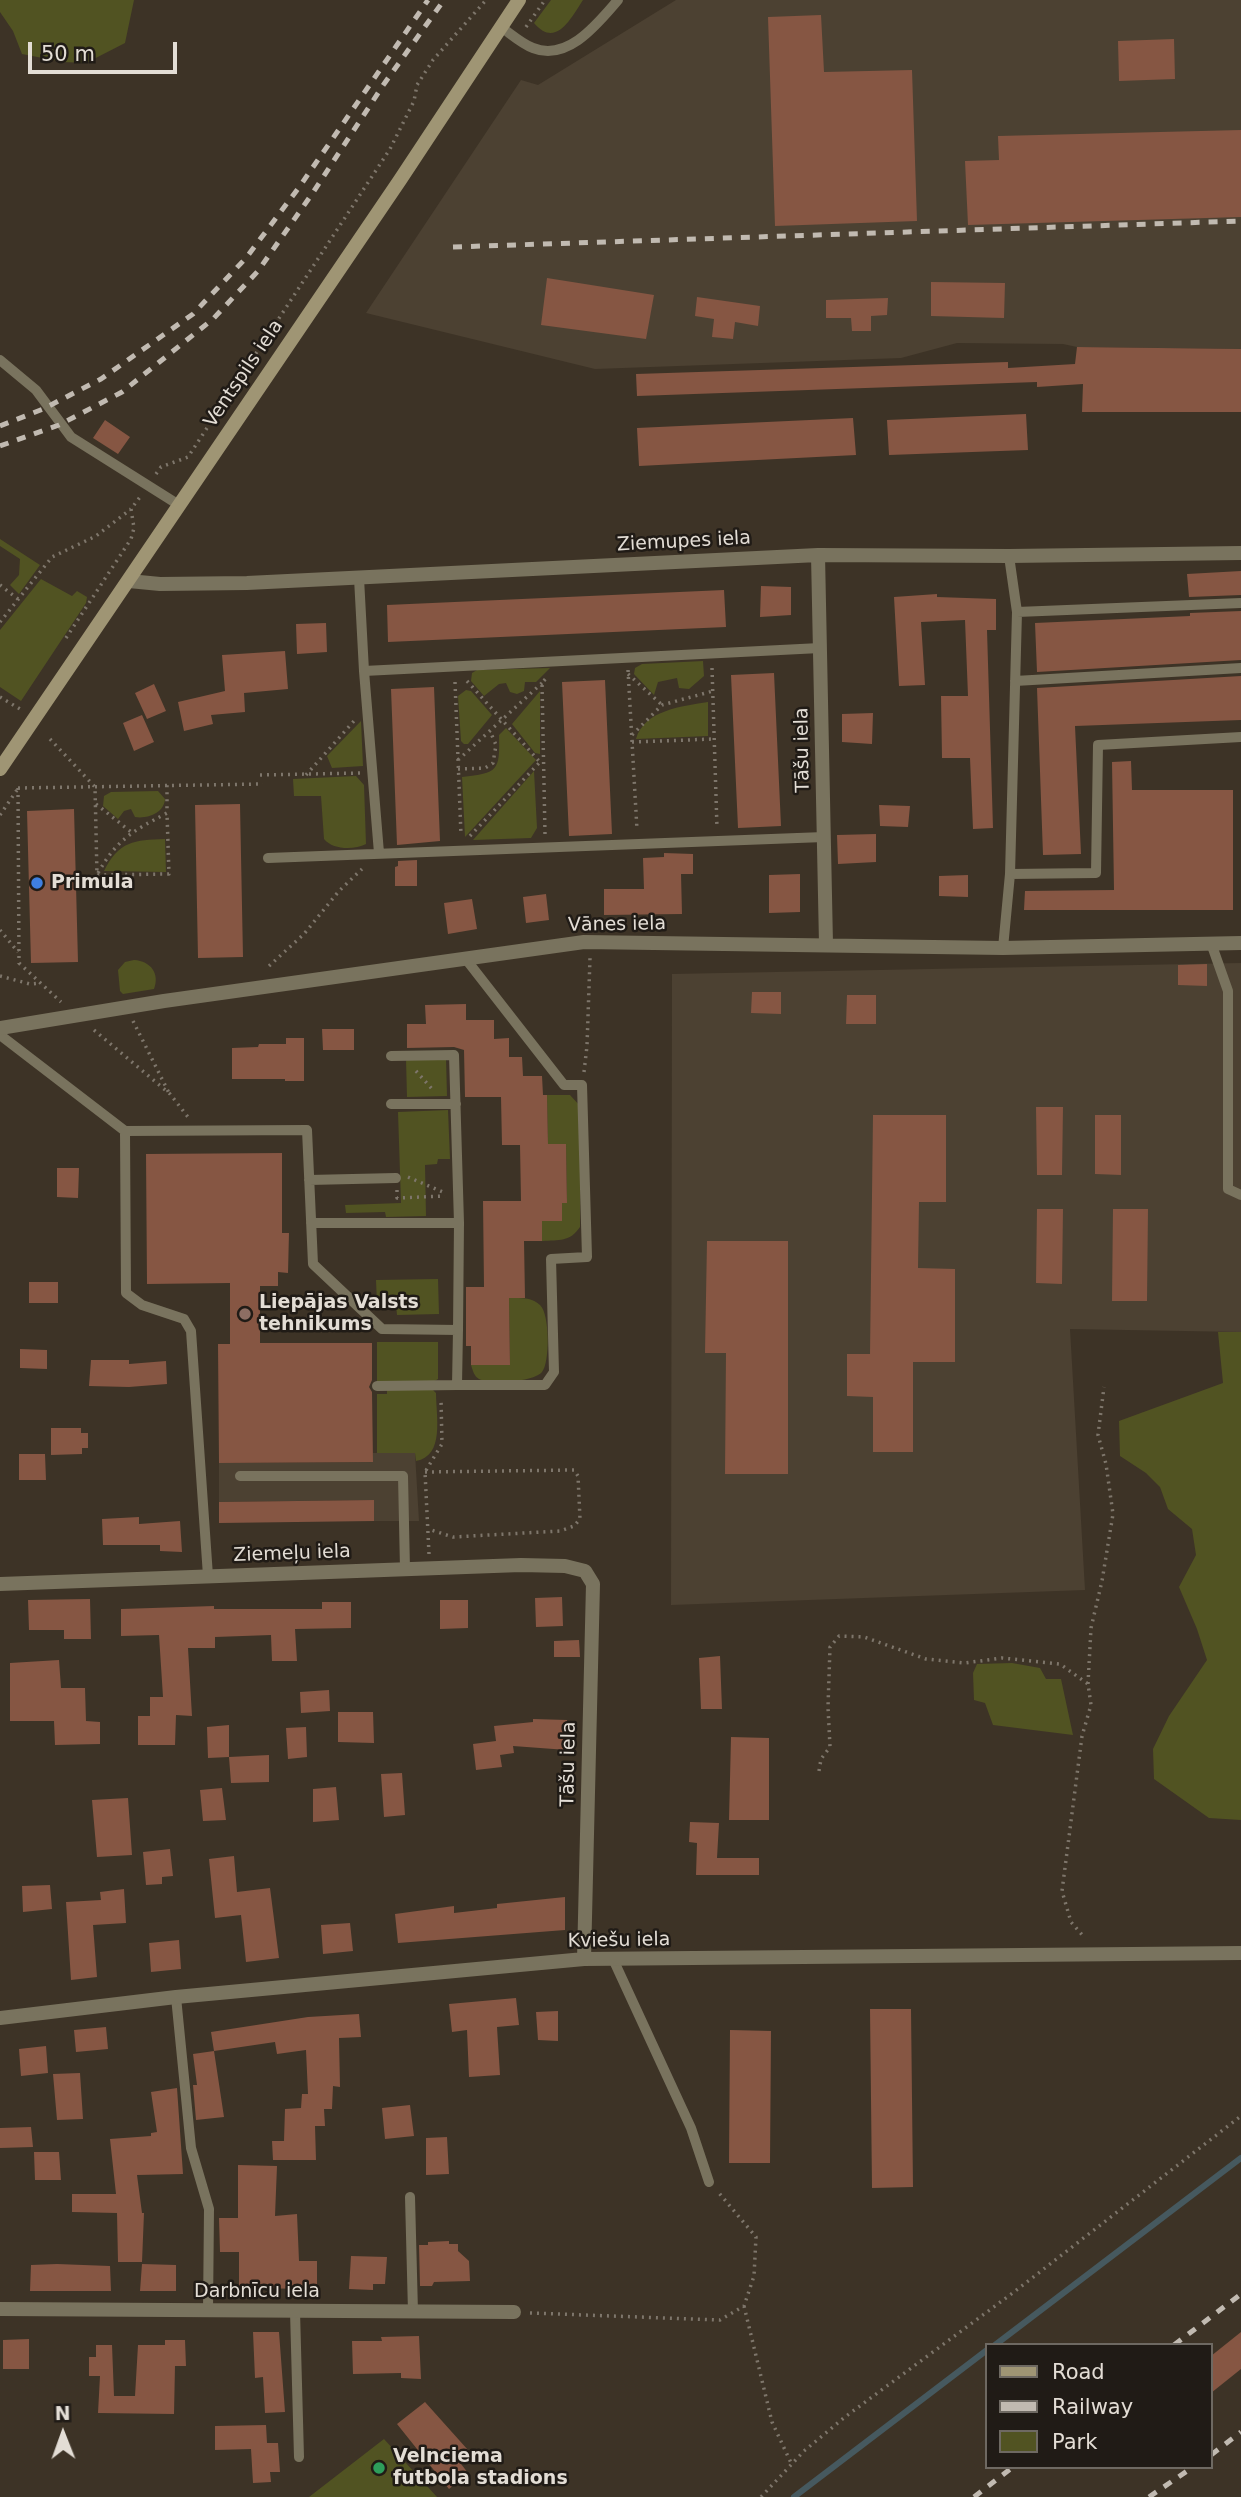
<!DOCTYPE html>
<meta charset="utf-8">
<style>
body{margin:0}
#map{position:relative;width:1241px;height:2497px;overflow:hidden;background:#3d3326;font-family:"DejaVu Sans",sans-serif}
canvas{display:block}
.legend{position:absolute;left:985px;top:2343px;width:228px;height:126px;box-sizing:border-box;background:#201b16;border:2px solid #6e6962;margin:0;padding:9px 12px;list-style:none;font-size:21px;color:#e3ddd5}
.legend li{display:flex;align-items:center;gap:14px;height:35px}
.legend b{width:35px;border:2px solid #6e6962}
.north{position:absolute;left:28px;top:2399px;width:70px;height:70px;-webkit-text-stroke:5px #201b16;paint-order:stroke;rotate:359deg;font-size:19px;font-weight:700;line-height:28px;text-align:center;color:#e3ddd5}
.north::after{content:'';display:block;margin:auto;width:24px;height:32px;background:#e3ddd5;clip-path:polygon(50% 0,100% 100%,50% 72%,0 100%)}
.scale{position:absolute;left:28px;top:42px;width:149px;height:32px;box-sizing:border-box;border:4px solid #e3ddd5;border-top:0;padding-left:9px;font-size:21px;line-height:24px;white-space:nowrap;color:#e3ddd5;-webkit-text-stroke:5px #201b16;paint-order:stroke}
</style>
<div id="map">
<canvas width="1241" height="2497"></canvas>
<ul class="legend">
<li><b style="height:9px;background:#9f9574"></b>Road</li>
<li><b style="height:9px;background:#c1bab1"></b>Railway</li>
<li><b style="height:19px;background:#515322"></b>Park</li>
</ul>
<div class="north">N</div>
<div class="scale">50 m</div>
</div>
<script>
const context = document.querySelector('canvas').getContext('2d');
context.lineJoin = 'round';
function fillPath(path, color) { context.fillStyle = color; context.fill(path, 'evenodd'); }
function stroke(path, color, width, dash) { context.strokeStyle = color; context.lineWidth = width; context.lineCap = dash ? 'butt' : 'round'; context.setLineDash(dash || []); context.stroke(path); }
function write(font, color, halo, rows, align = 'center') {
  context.font = font + ' "DejaVu Sans",sans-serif'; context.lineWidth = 5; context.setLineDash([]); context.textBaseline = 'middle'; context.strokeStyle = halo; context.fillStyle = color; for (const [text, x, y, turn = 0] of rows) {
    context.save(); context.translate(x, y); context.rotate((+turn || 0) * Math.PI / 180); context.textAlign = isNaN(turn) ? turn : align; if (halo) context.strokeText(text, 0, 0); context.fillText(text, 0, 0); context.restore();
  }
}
fillPath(new Path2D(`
 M676,0H1241V349L1077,347L1063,344L957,343L901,358L595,369L366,313L521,80L538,85Z
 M1241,963V1332L1070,1329L1085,1590L671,1605L672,974Z
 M373,1453H415L419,1521H374L373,1500L219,1502V1463L372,1462Z`), '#4c4132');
fillPath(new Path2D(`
 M0,0H134L125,43L86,63L63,62L22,54L13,31L0,12Z
 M551,0H583C571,18 556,49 534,23Z
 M0,539L40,565L19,594L10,585L19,575L20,559L0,546Z
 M41,579L72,596L77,591L87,597L86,603L21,701L0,687V630Z
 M703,661L704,676L689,689L679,688L677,678L658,682L654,695L634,674L635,668L642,664Z
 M550,668L536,682H525L524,691L517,694L510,692L506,683L499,684L484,696L471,681L472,673L477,670Z
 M466,690L471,691L492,715L468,744H464L461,741L458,696Z
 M540,691V754L535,753L512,724Z
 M708,702V736L636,739C644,710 683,706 708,702Z
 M361,721L363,766L332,768L327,756Z
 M506,728L536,760L465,837L462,777C498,773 500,771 499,735Z
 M534,771L537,828L531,838L473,840Z
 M356,776L364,785L366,844C354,850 333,850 324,839L321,796H294L293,779Z
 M158,791L165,799C164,813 148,819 135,817L131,809L124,811L118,819L103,806L104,796L111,792Z
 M165,839L166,872L104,871C119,841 134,840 165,839Z
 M134,960C151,961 160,974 154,989L123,994L120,991L118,970L125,962Z
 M446,1058L447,1096L407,1097L406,1059Z
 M547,1095H570L581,1107L580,1227C570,1242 559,1240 542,1241V1221H562V1203L567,1202L566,1144H548Z
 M448,1110L450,1159H438L437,1164L425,1165L426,1216L386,1217L385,1212L346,1213L345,1205L401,1203L398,1112Z
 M438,1279L439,1314L397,1315L396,1304H377L376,1280Z
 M509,1298C520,1298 532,1297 540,1305C550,1314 550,1363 542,1372C534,1382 490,1385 479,1379C474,1376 473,1371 471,1365L510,1364Z
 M1218,1332H1241V1820L1209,1818L1154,1779L1153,1749L1169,1716L1207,1660L1197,1629L1179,1587L1196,1555L1192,1529L1168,1509L1160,1487L1146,1473L1120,1456L1119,1421L1223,1383Z
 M377,1342H438V1379L431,1383H377Z
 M387,1390H433L436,1393C436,1416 445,1456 416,1461L415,1453H377V1394H387Z
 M1012,1663L1040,1668L1046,1679H1061L1073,1735L993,1725L985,1703L974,1700L973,1673L977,1664Z
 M384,2439L437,2497H309Z`), '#515322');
stroke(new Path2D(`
 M995,2345L1241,2158
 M794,2497L987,2350`), '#46595f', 6);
fillPath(new Path2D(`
 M821,15L824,72L912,70L917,221L775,226L768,17Z
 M1174,39L1175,79L1119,81L1118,41Z
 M1241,130V217L968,225L965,161L999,160L998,136Z
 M547,278L654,295L646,339L541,325Z
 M931,282L1005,283L1004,318L931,316Z
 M697,297L760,306L758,326L735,322L733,339L712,337L714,319L695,316Z
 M888,298L887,315L871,316V331H852L851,318H826V300Z
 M1077,347L1241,349V412H1082L1083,384L1037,387V382L637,396L636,374L1008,362V368L1075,364Z
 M1026,414L1028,450L889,455L887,420Z
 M853,418L856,455L639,466L637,428Z
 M105,420L130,437L118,454L93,438Z
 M1241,571V595L1189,597L1187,574Z
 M761,586L791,587V615L760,617Z
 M724,590L726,627L388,642L387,605Z
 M937,594V597L996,599V630H987L993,828L973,829L970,758H942L941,696H968L965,620L921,622L925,685L899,686L894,597Z
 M1241,611V660L1037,672L1035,623L1190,616V613Z
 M326,623L327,652L297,654L296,624Z
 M285,651L288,689L244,693L245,712L211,715L213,724L184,731L178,702L225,691L222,655Z
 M774,673L781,826L738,828L731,675Z
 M1241,676V720L1075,726L1081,854L1043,855L1037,688Z
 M605,680L612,834L569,836L562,682Z
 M154,684L166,711L147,719L135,693Z
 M434,687L440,841L397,845L391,689Z
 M873,713L872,744L842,742V714Z
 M142,715L154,742L134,751L123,723Z
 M1131,761L1132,790H1233V910H1024L1025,891L1114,890L1112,762Z
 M240,804L243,957L198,958L195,805Z
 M879,805L910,806L908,827L880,826Z
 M74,809L78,962L31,963L27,811Z
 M876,834V862L838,864L837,835Z
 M664,853L693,854V874H681L682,914L604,915V889H644L643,858L664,857Z
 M417,860V886H395V867L398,866V861Z
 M800,874V912L769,913V875Z
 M968,875V897L939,896V876Z
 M546,894L549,920L526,923L523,897Z
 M472,899L477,929L448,934L444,903Z
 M1207,964V986L1178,985V965Z
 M752,992H781V1014L751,1013Z
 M847,995H876V1024H846Z
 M466,1004V1020H494V1039L509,1038V1057H522L523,1076H542L543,1095H547L548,1144H566L567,1203H562V1221H542V1241H524L525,1298H509L510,1365H471V1346H466V1287H484L483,1201H521L520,1145H502L501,1097H465L464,1050L454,1047L407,1048V1024H426L425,1005Z
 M322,1029H354V1050H323Z
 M286,1038H304V1081H285V1079H232V1048L258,1047L259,1044H286Z
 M1036,1107H1063L1062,1175H1037Z
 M873,1115H946V1202H919L918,1268L955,1269V1362H913V1452H873V1397L847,1396V1354H870Z
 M1095,1115H1121V1175L1095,1174Z
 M282,1153V1233H289L288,1273L278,1272V1286H260V1343H372V1380L369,1387L372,1392L373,1462L219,1463L218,1344H230V1283L147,1284L146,1154Z
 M57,1168H79L78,1198L57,1197Z
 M1037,1209H1063L1062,1284L1036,1283Z
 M1113,1209H1148L1147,1301H1112Z
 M707,1241H788V1474H725L726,1353H705Z
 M29,1282H58V1303H29Z
 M20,1349L47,1350V1369L20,1368Z
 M91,1360H129V1364L166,1361L167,1384L129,1387L89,1386Z
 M51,1428H81V1433H88V1448H82V1454L51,1455Z
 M19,1454H45L46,1480H19Z
 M374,1500V1521L219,1523V1502Z
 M139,1517V1524L180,1521L182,1552L160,1551V1545H103L102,1519Z
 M562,1597L563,1626L536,1627L535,1598Z
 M90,1599L91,1639H64V1630H29L28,1600Z
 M440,1600H468V1628L440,1629Z
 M322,1602H351V1628L295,1629L297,1661H272L271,1635L215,1637V1648H188L192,1716L176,1715L175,1745H138V1716H150V1697H163L159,1635L121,1636V1609L214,1606V1609H322Z
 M579,1640L580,1657H554V1641Z
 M720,1656L722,1709H701L699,1658Z
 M59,1660L61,1688H85L86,1721L100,1722V1744L55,1745L54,1721H10V1663Z
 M329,1690L330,1711L301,1713L300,1692Z
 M338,1712H373L374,1743L338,1742Z
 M533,1719L567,1720V1750L513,1746L514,1753L500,1755L502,1767L476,1770L473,1744L496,1741L494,1726L533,1722Z
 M229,1725V1757L208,1758L207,1727Z
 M306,1727L307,1757L288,1759L286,1728Z
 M731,1737L769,1738V1820H729Z
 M269,1755V1782L231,1783L229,1757Z
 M402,1773L405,1815L384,1817L381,1774Z
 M336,1787L339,1820L313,1822V1789Z
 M222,1788L226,1820L203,1821L200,1790Z
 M128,1798L132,1855L97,1857L92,1800Z
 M690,1822L719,1823L717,1858H759V1875H696L697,1843L689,1842Z
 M170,1849L173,1876L162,1877V1884L146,1885L143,1852Z
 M234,1856L237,1892L270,1888L279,1958L246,1962L241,1915L215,1918L209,1859Z
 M50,1885L52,1909L23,1912L22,1886Z
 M124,1889L126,1923L93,1925L97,1977L71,1980L66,1902L101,1900L100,1892Z
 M565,1897V1930L398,1943L395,1914L454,1906V1913L497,1908V1904Z
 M350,1923L353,1951L323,1954L321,1925Z
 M179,1940L181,1969L151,1972L149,1943Z
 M516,1998L519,2025L497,2027L500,2075L469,2077L467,2030L452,2032L449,2004Z
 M870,2009H911L913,2187L872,2188Z
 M558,2011V2041L538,2040L536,2012Z
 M359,2014L361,2037L339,2038L340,2087L333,2086L332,2109H324L325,2126H315L316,2160H273L272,2141H284L285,2109L301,2108L302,2094H308L306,2050L277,2054L275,2042L214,2051L211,2032L308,2017Z
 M106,2027L108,2049L76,2052L74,2030Z
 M730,2030L771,2031L770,2163H729Z
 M46,2046L48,2073L21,2076L19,2049Z
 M214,2051L224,2117L196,2120L193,2085H197L193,2054Z
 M80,2073L83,2119L57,2120L53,2074Z
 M177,2088L183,2174L137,2175L142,2213H144L142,2262H118L117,2213L72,2212V2194H116L110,2139L151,2136V2133L157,2132L151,2092Z
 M410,2105L414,2136L385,2139L382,2108Z
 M31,2127L33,2147L0,2148V2128Z
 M447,2137L449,2174L426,2175V2138Z
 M34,2152H59L61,2180H35Z
 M238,2165L277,2166L275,2216L297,2214L299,2261H317V2289L239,2288V2252H220L219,2218H238Z
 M449,2241V2244H458V2251L469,2261L470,2281L434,2282L432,2286H420L419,2245H428V2242Z
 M351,2256L387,2257L385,2284H373V2290L349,2289Z
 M57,2264L110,2266L111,2291H30L31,2265Z
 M142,2264L176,2265V2291H140Z
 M253,2332H279L285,2412L265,2413L263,2377L255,2378Z
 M1241,2332V2369L1211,2393V2356Z
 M419,2336L421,2379L401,2378V2373L353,2374L352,2341H382L381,2337Z
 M29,2339V2369H3V2340Z
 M165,2340H185L186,2366H175L174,2414L98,2413L100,2376H89V2357H96V2345H112L114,2396H135L138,2345H165Z
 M425,2402L468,2450L458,2460L468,2473L449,2489L397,2424Z
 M266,2425L267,2443H278L280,2472H270L271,2482L253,2483L251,2449L215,2450V2426Z`), '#865643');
stroke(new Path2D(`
 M526,27L545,0
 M156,474L161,467L188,457L390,149L414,101L417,85L433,60L486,0
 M0,585L18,599
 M0,622L52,557L96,536L131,509
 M66,638L131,539L134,528L131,509L140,497
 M712,668L717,828
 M628,670L637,830
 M628,674L662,705
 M467,681L539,761
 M455,682L461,835
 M0,697L20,709
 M632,735L662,705L713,691
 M50,739L95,787L97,875L169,874L167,813
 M632,742L714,739
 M458,760L542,683
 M458,769L485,768L493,763L496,745L490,731
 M260,775L360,773
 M306,775L354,721
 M18,788L19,963L61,1002
 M18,788L263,784
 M96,804L131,832
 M0,815L17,790
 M545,834L542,683L548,676
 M470,836L541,761
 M98,873C117,839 133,831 167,813V785
 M0,930L18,952
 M269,966L304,934L339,891L362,869
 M0,976L30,984L41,983
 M133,1021L169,1093
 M94,1030L170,1094L188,1117
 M416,1071L432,1089
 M584,1072L587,1046L590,958
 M408,1177L443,1192
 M397,1190V1198L445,1196
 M425,1472L574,1470L578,1476L580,1519L574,1526L560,1531L453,1537L428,1529
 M429,1554L425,1472L442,1444L441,1398
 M1088,1684L1091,1628L1102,1581L1113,1514L1106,1464L1098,1435L1104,1387
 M819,1771L821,1759L830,1747L828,1707L830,1647L839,1636L864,1637L926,1659L965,1663L1002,1658L1060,1664L1088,1684L1091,1705L1082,1736L1062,1891L1071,1922L1084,1937
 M744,2306L772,2422L792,2465
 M530,2313L720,2320L744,2306L754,2276L756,2237L719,2193
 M761,2497L804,2451L845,2417L1014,2292L1241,2116`), '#7e766b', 3.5, [2, 5]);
stroke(new Path2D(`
 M501,27C511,34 522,44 533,48C568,62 598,23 618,0
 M0,360L36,390L71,437L179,505
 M359,578L364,671
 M1017,612L1241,603
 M1015,681L1241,668
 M379,853L364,671L820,648
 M268,858L824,837
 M1010,874L1096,873L1098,745L1241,737
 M1211,943L1228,991V1189L1241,1195
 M1003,948L1010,874L1017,612L1009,556
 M0,1035L125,1131L126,1293L142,1305L184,1319L191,1331L208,1576
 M391,1056L454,1055L459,1223
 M391,1104H456
 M125,1131L307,1130L313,1264L382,1329L458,1330L457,1385H545L554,1372L551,1259L587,1257L582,1085H564L465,958
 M309,1180L396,1178
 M311,1223H459L458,1330
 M377,1386L457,1385
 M240,1476H403L405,1569
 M613,1959L691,2128L709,2182
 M176,1997L191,2148L209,2209L208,2311
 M410,2197L413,2312
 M295,2311L299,2457`), '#79735e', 10);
stroke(new Path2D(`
 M818,555L826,944
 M129,581L160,584L247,583L818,555L1009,556L1241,553
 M0,1028L164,1001L584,942L1003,948L1241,943
 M0,1584L521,1565L565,1566L585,1571L593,1584L584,1959
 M0,2018L176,1997L584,1959L1241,1953
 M0,2309L514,2312`), '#79735e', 14);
stroke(new Path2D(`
 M0,769L400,180L519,0`), '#9f9574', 14);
stroke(new Path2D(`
 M453,247L1241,221
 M0,426L43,409L101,379L193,314L246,258L300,186L428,0
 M0,446L59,425L122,392L213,319L258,271L312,194L384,84L444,0
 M1174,2345L1241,2294
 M1211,2455L1241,2432
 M974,2497L1013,2467
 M1149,2497L1193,2467`), '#c1bab1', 5, [9, 9]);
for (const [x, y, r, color] of [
 [37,883,7,"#3f7fe0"],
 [245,1314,7,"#8d6e63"],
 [379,2468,7,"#2e9e5b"]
]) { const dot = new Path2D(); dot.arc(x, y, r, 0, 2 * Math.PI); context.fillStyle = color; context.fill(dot); stroke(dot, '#201b16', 2.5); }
write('19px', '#e3ddd5', '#201b16', [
 ["Ventspils iela",244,374,-56],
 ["Ziemupes iela",684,542,-3],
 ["Tāšu iela",803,750,-91],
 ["Vānes iela",617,925,-1],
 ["Ziemeļu iela",292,1554,-2],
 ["Tāšu iela",569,1764,-89],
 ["Kviešu iela",619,1941,-1],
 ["Darbnīcu iela",257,2292]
]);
write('bold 19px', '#e3ddd5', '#201b16', [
 ["Primula",51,883],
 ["Liepājas Valsts",259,1303],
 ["tehnikums",259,1325],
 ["Velnciema",393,2457],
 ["futbola stadions",393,2479]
], 'left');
</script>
